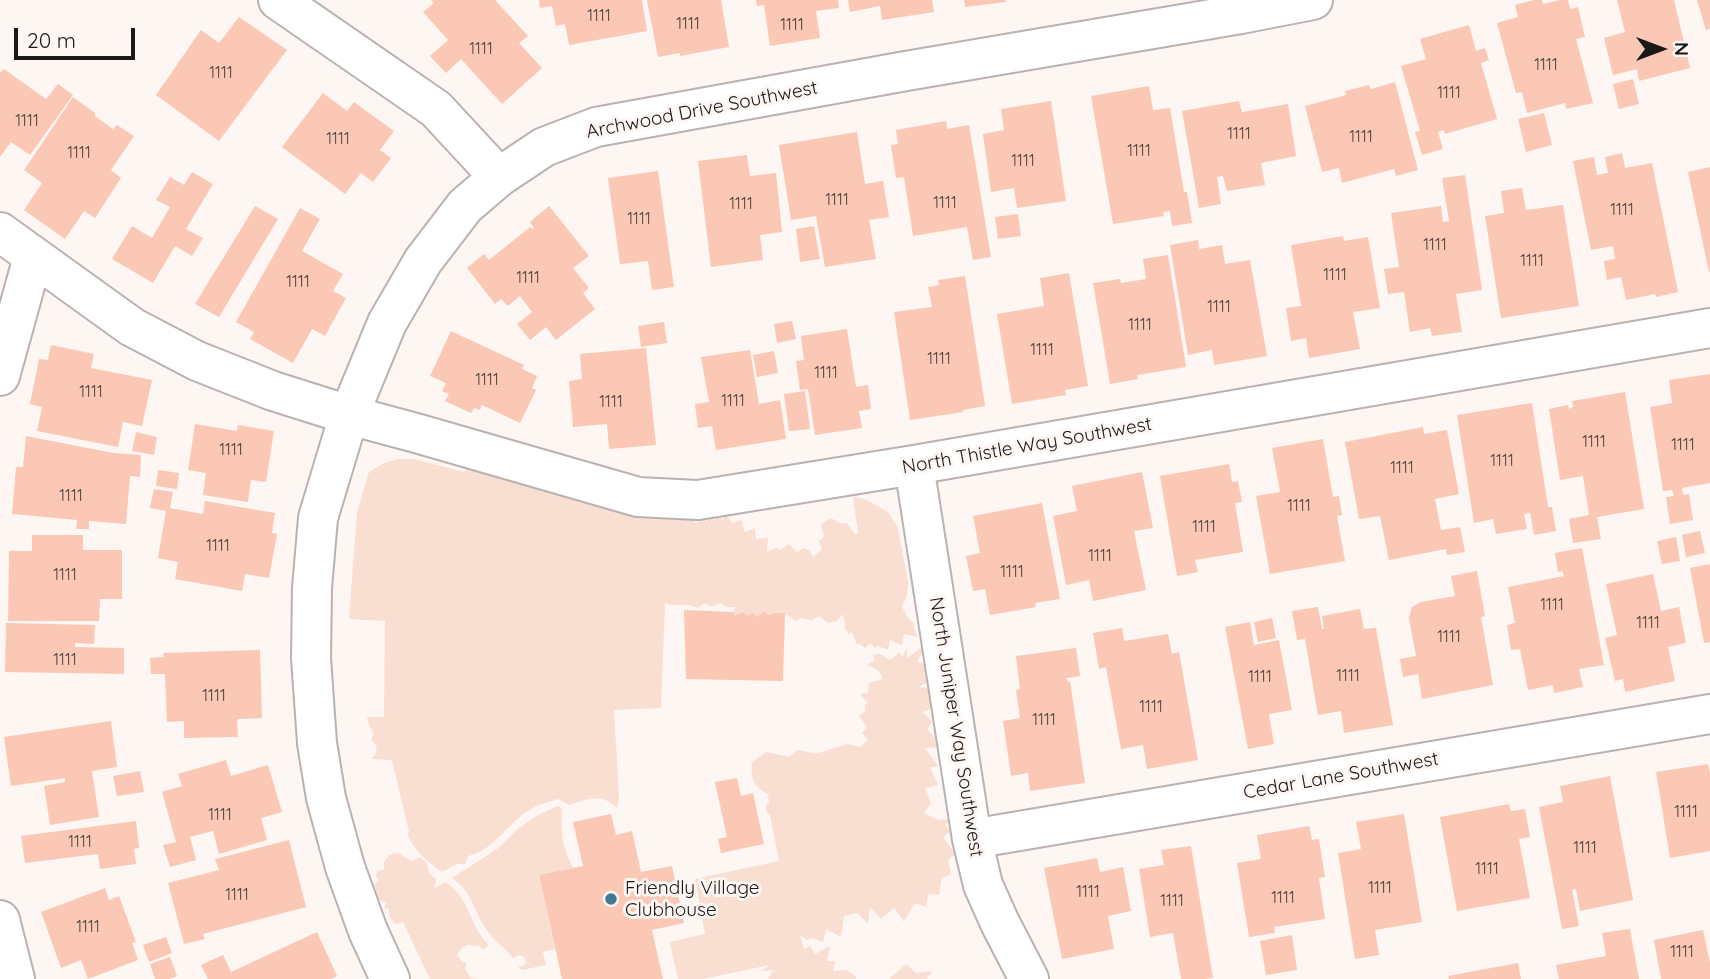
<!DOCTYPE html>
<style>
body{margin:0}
#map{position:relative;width:1710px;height:979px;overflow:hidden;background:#fdf6f3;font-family:Quicksand,sans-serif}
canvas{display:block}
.north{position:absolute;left:1626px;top:14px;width:70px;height:70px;-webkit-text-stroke:5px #fdf6f3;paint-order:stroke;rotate:90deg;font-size:19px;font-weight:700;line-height:28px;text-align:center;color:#1b1918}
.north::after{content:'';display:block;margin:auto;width:24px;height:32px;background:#1b1918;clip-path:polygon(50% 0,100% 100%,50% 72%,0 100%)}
.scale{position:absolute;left:14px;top:28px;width:121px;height:32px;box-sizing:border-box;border:4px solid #1b1918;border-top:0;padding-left:9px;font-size:21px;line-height:24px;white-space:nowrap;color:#1b1918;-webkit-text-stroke:5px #fdf6f3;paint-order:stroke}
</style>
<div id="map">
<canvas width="1710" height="979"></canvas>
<div class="north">N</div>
<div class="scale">20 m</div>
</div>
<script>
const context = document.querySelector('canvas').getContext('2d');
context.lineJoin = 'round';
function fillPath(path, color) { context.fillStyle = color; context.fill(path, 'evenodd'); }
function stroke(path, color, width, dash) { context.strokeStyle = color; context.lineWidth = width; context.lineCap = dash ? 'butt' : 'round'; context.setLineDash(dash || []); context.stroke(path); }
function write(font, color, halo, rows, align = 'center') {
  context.font = font + ' Quicksand,sans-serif'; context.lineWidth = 6; context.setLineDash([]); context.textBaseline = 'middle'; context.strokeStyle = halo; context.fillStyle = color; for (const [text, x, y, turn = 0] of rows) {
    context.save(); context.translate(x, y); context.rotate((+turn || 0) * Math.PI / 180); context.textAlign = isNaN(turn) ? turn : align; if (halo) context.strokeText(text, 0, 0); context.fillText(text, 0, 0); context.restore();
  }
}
fillPath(new Path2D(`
 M398,459H414L464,472L473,461L695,513L694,523L705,519L706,522L711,516L715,521L717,515L723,520L725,514L733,523L741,520L745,532L755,528L756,539L768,538L767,552L776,548L780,550L789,544L797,552L804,548L810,551L813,557L822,549L819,541L824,537L821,524L831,518L841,524L847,523L855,534L858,533L853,497L865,499L888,512L898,528L908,582L907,596L902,607L908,618L914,623V628L917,637L904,634L902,645L890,640L888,650L878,646L875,648L870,643L865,648L860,644L857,645L852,632L849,634L845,629V622L843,614L837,621L828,623L819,616L812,620L801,618L796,621C788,615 781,610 770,615L764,613L757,617L752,612L749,616L742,612L735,616L733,612L735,607H726L720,603L712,607L705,603L698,608C685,602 679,608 665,603L661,708L614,710L619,797L617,808C603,793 587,798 570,805L558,799C549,802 539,804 531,809C508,822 495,850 468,856L465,864H457L442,872C428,862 413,850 407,833L409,832L392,760L372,759L375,755L377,746L371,740L374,734L369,725L367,717H384L385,621L349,619L357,512L369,472L384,463Z
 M926,644L917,662L934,666L923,674L932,680L918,687L942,689L936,707L923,712L932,722L927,729L943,747L925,748L938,766L930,768L938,785L925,788L931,803L924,813L939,820L953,819L945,825L951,831L943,837L955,854L948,860L951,874L942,878L939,895L928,894L926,907L915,903L904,922L894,908L881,919L870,907L868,924L858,913L844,916L841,937L826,929L823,942L813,938L807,940L800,935L804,949L810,946L815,954L830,946L827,961H835L833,971L847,970L856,977V979H768L773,970L761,971L770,965L703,979H678L670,942L705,934L695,879L779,861L770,815L766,811V805L769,803L768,794C754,788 750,776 752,762L766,752L789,757L798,750L816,754L847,744L860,747L868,740L862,733L867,727L859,716L865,712V705L868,703L860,694L868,693L869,683L883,679L879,671L867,665L875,660L873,655L880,654L890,660L900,652L902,657L907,647V658Z
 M558,806L562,809C561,837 561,841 573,868L539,875L555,949L543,952L546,965L522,970L518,967L523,966L526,962L524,957L519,955L513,958C505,948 493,940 486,929C473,910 473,892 452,878L497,849L519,828L538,815Z
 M398,853L412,861L420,857L426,862L429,870L428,872L436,879L434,889L445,882C472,899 467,924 489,945L483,950L479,946L467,945L461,949L457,955L462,962H466L465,969L471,978L478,979H430L403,922L395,924L389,916V908L384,909L386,903L376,898L375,883L379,880L376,877L377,871L384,870V862L389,855Z
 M906,964L916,973L932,971L927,979H889Z`), '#f9ded2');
fillPath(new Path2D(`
 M431,0H495L528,36L519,43L542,68L502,104L461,59L446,73L430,56L448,40L423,12L434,3Z
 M539,0H642L647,31L569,45L565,24L556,26L552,6L540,8Z
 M647,0H721L729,47L680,56V53L658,57Z
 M756,0H838L839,8L816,11L820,38L770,46L764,5L757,6Z
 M848,0H932L934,12L882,20L880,6L850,12Z
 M964,0H1005L1006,2L965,7Z
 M1534,0H1542L1543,4L1560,0H1568L1570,9L1578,7L1585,37L1576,39L1593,103L1566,109L1565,103L1527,113L1522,92L1516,93L1497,23L1518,17L1515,5Z
 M1617,0H1674L1690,68L1639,81L1637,69L1613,75L1604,38L1625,32Z
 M1697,0H1710V29L1706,30Z
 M239,17L287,50L219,141L156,95L201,30L219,43Z
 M1469,25L1476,51L1485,48L1489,60L1481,63L1497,119L1445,134L1444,130L1438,132L1443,149L1422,155L1415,132L1420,131L1401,66L1426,59L1420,39Z
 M4,69L46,99L58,84L73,95L30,155L11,142L0,157V73Z
 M1633,79L1639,104L1619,109L1613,84Z
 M1395,82L1418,170L1396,176L1394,169L1342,183L1339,168L1322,172L1305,106L1346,95L1345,91L1369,85L1371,89Z
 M1149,86L1153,110L1170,108L1184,192H1187L1192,223L1172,226L1170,211L1163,212L1164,216L1113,224L1091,96Z
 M323,93L347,111L354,102L394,131L380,150L391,158L373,182L361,173L345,194L282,147Z
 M73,97L95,113V116L113,129L117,125L134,136L111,170L121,178L95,218L84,211L65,239L24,210L42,183L24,170Z
 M1051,101L1066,201L1017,208L1014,188L991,192L983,134L1004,130L1001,109Z
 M1239,101L1242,112L1288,104L1296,156L1261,163L1265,185L1227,191L1223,176L1217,177L1221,204L1199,208L1182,111Z
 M1544,113L1552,145L1526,152L1518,119Z
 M946,121L947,129L969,125L991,257L973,260L967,227L913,236L904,177L896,178L891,145L898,144L896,130Z
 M857,132L865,184L883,181L889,217L869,220L876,259L825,267L816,216L791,220L779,145Z
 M1622,153L1625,168L1652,163L1678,292L1656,297L1655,294L1626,300L1621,277L1607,280L1604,261L1615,259L1613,246L1591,250L1573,161L1594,157L1597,175L1608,173L1605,157Z
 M747,155L750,176L776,173L782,232L760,235L763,260L711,267L698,161Z
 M1710,167V272H1709L1688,172Z
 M658,171L674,287L652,290L648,261L620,264L608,178Z
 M192,172L213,184L186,229L203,238L192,256L175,246L153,283L112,259L132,226L152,238L170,207L156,200L170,177L184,185Z
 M1465,175L1482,290L1456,294L1462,332L1432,336L1430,328L1410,332L1404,292L1388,294L1384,269L1399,267L1391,213L1441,206L1443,222L1449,221L1442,178Z
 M1522,188L1526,210L1563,205L1579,306L1501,318L1485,216L1504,213L1501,191Z
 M255,206L278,219L219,317L195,304Z
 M549,206L589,256L573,268L589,288L583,293L595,309L556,340L546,327L530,340L517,324L532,312L520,296L508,306L501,299L495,304L467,268L484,254L489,260L530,227L532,229L534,228L530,222Z
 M300,208L320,219L302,251L343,274L333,291L346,298L325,336L312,329L293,363L250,339L254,332L236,322Z
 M1018,214L1021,236L998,239L995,217Z
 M814,226L820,259L800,262L796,229Z
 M1343,236L1344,241L1368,237L1380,308L1353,312L1360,349L1309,358L1306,338L1291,341L1286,308L1301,306L1291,245Z
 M1198,240L1199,249L1222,245L1225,264L1250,260L1267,356L1214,365L1212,350L1188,355L1170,245Z
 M1168,255L1186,367L1137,375L1138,379L1110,384L1093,283L1120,279L1121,283L1146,279L1143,259Z
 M1069,273L1088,386L1065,390L1066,395L1012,404L997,314L1044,306L1040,278Z
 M965,276L985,406L963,410V412L910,420L894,312L932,307L928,287L939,285L938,280Z
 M792,321L796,339L777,343L774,324Z
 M664,322L667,343L641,347L638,326Z
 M847,329L856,387L868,385L871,409L859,411L862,428L815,435L808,389L800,390L796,361L804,360L801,336Z
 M451,331L524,365L522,369L537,376L532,388L536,390L520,423L482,405L480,410L474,408L471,413L445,401L449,394L442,391L446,383L430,376Z
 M51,345L94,354L91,368L152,380L142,426L123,422L118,447L37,431L42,407L30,404L39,359L48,360Z
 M646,348L656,445L609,449L607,424L573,427L569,381L582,379L580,354Z
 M750,350L759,404L780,400L786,439L716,450L712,426L698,428L695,404L709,402L701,357Z
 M774,351L778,373L757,377L753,355Z
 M1710,374V483L1682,488L1683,495L1689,494L1693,520L1670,524L1666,497L1674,496L1672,490L1663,491L1650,407L1672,403L1669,380Z
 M805,391L810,429L789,431L784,394Z
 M1625,392L1644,509L1597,517L1601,539L1573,543L1569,519L1589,515L1583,476L1560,480L1549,409L1568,405L1569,409L1573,407L1572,401Z
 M1532,403L1548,507H1552L1556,531L1534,535L1530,513L1524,514L1527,529L1496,534L1493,519L1474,523L1457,415Z
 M195,424L237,431L238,425L274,431L266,482L251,480L248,502L203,495L206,473L188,470Z
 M1423,427L1424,434L1447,430L1459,494L1435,499L1441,530L1460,527L1465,552L1447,555L1446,549L1389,560L1380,516L1359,519L1345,442Z
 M136,432L157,437L154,455L132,451Z
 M26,436L113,453L141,455L140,477L130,476L126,524L89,521V529H76L77,520L12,514L16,467H23Z
 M1323,439L1333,497L1339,496L1342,515L1337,516L1345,561L1270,574L1256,496L1280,492L1272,448Z
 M1229,464L1232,482L1238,481L1242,502L1235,503L1243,552L1195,560L1198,572L1177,576L1160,476Z
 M158,470L179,473L177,489L156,486Z
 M1142,472L1153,528L1134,531L1146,590L1093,601L1089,580L1066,585L1053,516L1077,511L1072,486Z
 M154,489L173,492L170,508L203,514L205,501L275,513L272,533L277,534L269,578L245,574L242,591L175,579L178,562L158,558L166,511L150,508Z
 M1042,503L1060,599L1035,603L1036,607L990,615L985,589L973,591L966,556L980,553L973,516Z
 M1700,531L1705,553L1686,557L1682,535Z
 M32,535H83V550H122V599H100L99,621H8L9,551H32Z
 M1676,537L1680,561L1662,564L1657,541Z
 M1582,548L1604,665L1579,669L1583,687L1554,693L1553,685L1528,690L1520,649L1511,650L1507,625L1515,623L1508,587L1564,576L1562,571L1558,572L1555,553Z
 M1710,564V642L1704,643L1690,568Z
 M1477,571L1485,616L1481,617L1493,685L1422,699L1418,674L1403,677L1400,659L1416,656L1409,618L1412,607L1421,602L1455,596L1451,576Z
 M1653,574L1661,611L1679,607L1686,643L1668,647L1675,681L1625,692L1623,679L1615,681L1605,638L1617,635L1606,584Z
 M1318,607L1322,629H1324L1322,616L1360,609L1364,629L1376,628L1393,725L1344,733L1341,711L1318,715L1305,639L1297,640L1292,611Z
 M684,610L733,612L735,616L742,612L749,616L752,612L757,617L764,612L770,615L774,613H785L783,681L686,679Z
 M1272,618L1276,638L1258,642L1254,622Z
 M1250,622L1254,645L1279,640L1292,710L1269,714L1274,744L1248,749L1225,627Z
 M6,623L95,625L94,644L75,643V647L124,648V674L5,672Z
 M1122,628L1124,641L1168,634L1172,654L1179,652L1198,760L1147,769L1143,745L1121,749L1106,667L1099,669L1093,633Z
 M1076,648L1080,676L1067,678L1068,682L1070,681L1085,783L1030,791L1028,773L1011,776L1003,721L1020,718L1016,690L1020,689L1016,656Z
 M260,650L262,718L237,719L238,737L184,738V721L167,722L165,674H151L150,658L164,657L163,653Z
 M111,721L117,767L92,771L99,817L50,825L44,786L65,782V778L11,786L4,737Z
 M226,760L231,776L268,765L282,812L261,818L267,840L219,854L213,831L190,837L196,860L170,867L163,845L176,842L162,792L182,786L178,774Z
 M1708,764L1710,773V851L1670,858L1656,772Z
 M140,771L144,792L117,796L113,776Z
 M1610,776L1633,900L1580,911L1576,889L1572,890L1579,926L1562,929L1539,807L1563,802L1560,786Z
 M737,778L741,796L753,793L764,844L721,853L718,839L727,837L715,782Z
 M1509,804L1511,811L1525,809L1530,837L1519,839L1530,898L1457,911L1440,817Z
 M611,814L616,835L632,831L641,872L672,866L684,923L652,930L663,979H562L539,875L583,866L573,822Z
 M1404,814L1422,922L1375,930L1379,955L1355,959L1338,853L1361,849L1356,822Z
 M136,821L139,848L134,849L136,864L100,869L98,854L25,863L21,836Z
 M1309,826L1312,840L1319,839L1325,877L1319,878L1325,919L1274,927L1275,933L1249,937L1237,863L1261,859L1257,835Z
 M289,840L306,907L203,934L205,939L184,944L168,883L219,870L215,859Z
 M1191,846L1213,978L1205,979H1181L1173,933L1150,937L1139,869L1164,865L1161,850Z
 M1097,858L1100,872L1123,867L1131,911L1108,916L1114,949L1062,959L1044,868Z
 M105,888L109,900L119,896L136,942L132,943L138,960L88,979L81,960L61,968L41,912Z
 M1630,929L1639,979H1559L1556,965L1606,956L1602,933Z
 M1703,930L1710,963V979H1661L1654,940Z
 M317,932L337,976L331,979H208L201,965L223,955L231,972Z
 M1292,935L1297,970L1266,975L1260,941Z
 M166,937L172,953L149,962L143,945Z
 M170,957L177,976L169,979H155L150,964Z
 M1518,963L1521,979H1449L1448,976Z`), '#fac8b4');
const street = new Path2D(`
 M278,0L436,109L499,177
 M0,232L132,327L197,361L273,391L349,415L416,433L638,497L698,500L914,465L1710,328
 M0,376L33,257
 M914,465L972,839L983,885L1000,923L1029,979
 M972,839L1710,714
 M0,920L15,979
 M390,979L368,931L345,867L326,798L317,743L311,658L312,588L318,518L349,415L387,323L423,261L465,206L499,177L544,147L596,127L906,71L1241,14L1313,0`);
stroke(street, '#b9b2b0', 42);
stroke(street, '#fff', 38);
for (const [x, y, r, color] of [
 [611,899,7,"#3f7a92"]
]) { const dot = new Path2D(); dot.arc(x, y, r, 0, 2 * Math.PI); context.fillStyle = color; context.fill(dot); stroke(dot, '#fdf6f3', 2.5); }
write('16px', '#53453f', null, [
 ["1111",599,16],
 ["1111",688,24],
 ["1111",792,25],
 ["1111",481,49],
 ["1111",1546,65],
 ["1111",221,73],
 ["1111",1449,93],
 ["1111",27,121],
 ["1111",1239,134],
 ["1111",1361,137],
 ["1111",338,139],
 ["1111",1139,151],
 ["1111",79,153],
 ["1111",1023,161],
 ["1111",837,200],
 ["1111",945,203],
 ["1111",741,204],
 ["1111",1622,210],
 ["1111",639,219],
 ["1111",1435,245],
 ["1111",1532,261],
 ["1111",1335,275],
 ["1111",528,278],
 ["1111",298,282],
 ["1111",1219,307],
 ["1111",1140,325],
 ["1111",1042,350],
 ["1111",939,359],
 ["1111",826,373],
 ["1111",487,380],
 ["1111",91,392],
 ["1111",733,401],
 ["1111",611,402],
 ["1111",1594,442],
 ["1111",1683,445],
 ["1111",231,450],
 ["1111",1502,461],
 ["1111",1402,468],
 ["1111",71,496],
 ["1111",1299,506],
 ["1111",1204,527],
 ["1111",218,546],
 ["1111",1100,556],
 ["1111",1012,572],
 ["1111",65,575],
 ["1111",1552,605],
 ["1111",1648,623],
 ["1111",1449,637],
 ["1111",65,660],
 ["1111",1348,676],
 ["1111",1260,677],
 ["1111",214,696],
 ["1111",1151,707],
 ["1111",1044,720],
 ["1111",1686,812],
 ["1111",220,815],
 ["1111",80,842],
 ["1111",1585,848],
 ["1111",1487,869],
 ["1111",1380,888],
 ["1111",1088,892],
 ["1111",237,895],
 ["1111",1283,898],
 ["1111",1172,901],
 ["1111",88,927],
 ["1111",1682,952]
]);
write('19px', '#1b1918', '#fdf6f3', [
 ["Archwood Drive Southwest",702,110,-11],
 ["North Thistle Way Southwest",1027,446,-10],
 ["North Juniper Way Southwest",956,727,81],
 ["Cedar Lane Southwest",1341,776,-10]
]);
write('19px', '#1b1918', '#fdf6f3', [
 ["Friendly Village",625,888],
 ["Clubhouse",625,910]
], 'left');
</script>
